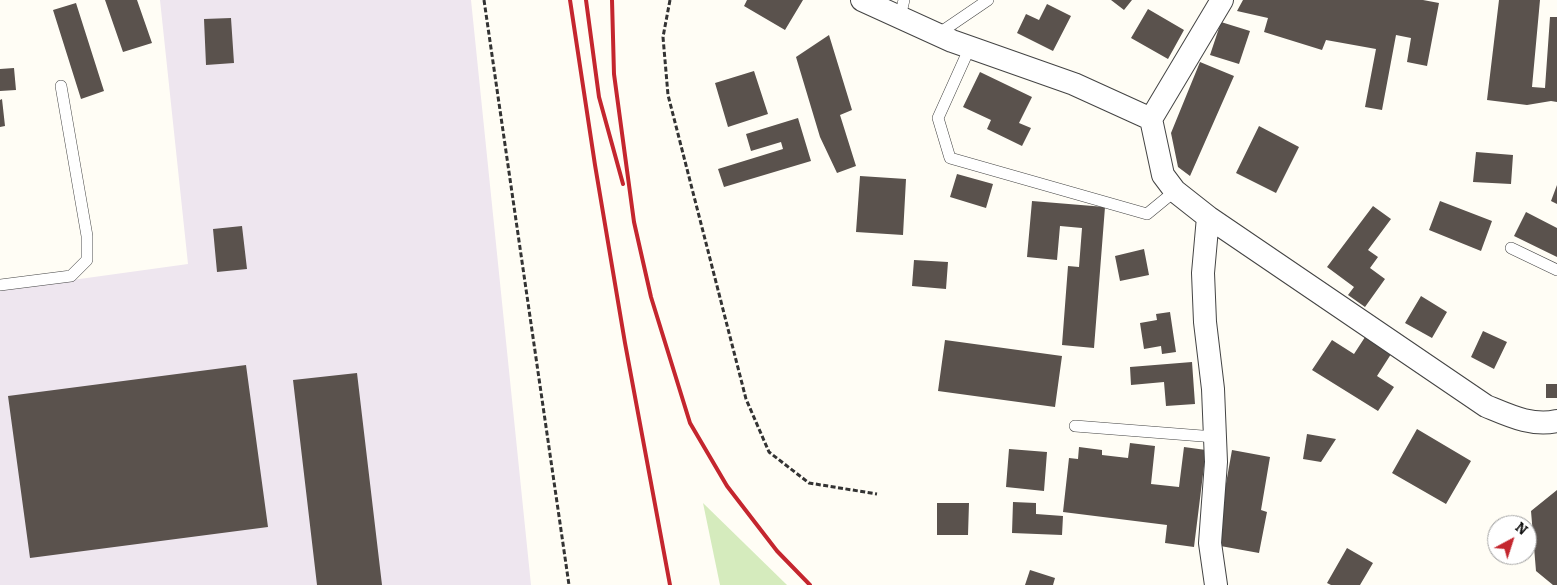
<!DOCTYPE html>
<style>
body{margin:0}
#map{position:relative;width:1557px;height:585px;overflow:hidden;background:#fffdf5;font-family:Bitter,serif}
canvas{display:block}
.north{position:absolute;left:1487px;top:515px;width:50px;height:50px;box-sizing:border-box;background:#fff;border:1px solid #a0a0a0;border-radius:50%;rotate:40deg;font-size:14px;font-weight:700;line-height:20px;text-align:center;color:#111}
.north::after{content:'';display:block;margin:auto;width:18px;height:22px;background:#c4262e;clip-path:polygon(50% 0,100% 100%,50% 72%,0 100%)}
</style>
<div id="map">
<canvas width="1557" height="585"></canvas>
<div class="north">N</div>
</div>
<script>
const context = document.querySelector('canvas').getContext('2d');
context.lineJoin = 'round';
function fillPath(path, color) { context.fillStyle = color; context.fill(path, 'evenodd'); }
function stroke(path, color, width, dash) { context.strokeStyle = color; context.lineWidth = width; context.lineCap = dash ? 'butt' : 'round'; context.setLineDash(dash || []); context.stroke(path); }
fillPath(new Path2D(`
 M160,0H471L531,585H0V290L188,264Z`), '#eee6ef');
fillPath(new Path2D(`
 M703,503L787,585H720Z`), '#d5ebbd');
fillPath(new Path2D(`
 M105,0H137L152,43L123,52Z
 M747,0H803L785,30L744,6Z
 M1111,0H1132L1124,10Z
 M1243,0H1423L1439,3L1427,66L1407,62L1411,38L1396,35L1382,110L1365,107L1376,49L1326,40L1322,50L1264,32L1268,18L1237,11Z
 M1499,0H1540L1532,87L1545,88L1550,17H1557V102L1551,101L1527,105L1487,100Z
 M76,3L104,91L81,99L53,10Z
 M1047,4L1071,16L1053,51L1017,33L1026,14L1039,20Z
 M1148,9L1184,30L1168,59L1131,38Z
 M231,18L234,63L206,65L204,19Z
 M1221,22L1250,31L1239,64L1210,55Z
 M829,35L852,110L840,115L856,166L837,173L820,137L796,57Z
 M1200,62L1234,76L1190,176L1178,167L1171,133Z
 M14,68L16,90L0,91V69Z
 M754,71L768,114L728,127L715,83Z
 M980,72L1032,97L1019,123L1031,128L1022,146L987,129L991,120L963,107Z
 M2,99L5,126L0,127V100Z
 M798,118L811,161L724,187L718,169L783,149L781,142L751,151L746,134Z
 M1259,126L1299,147L1276,193L1236,173Z
 M1476,152L1513,155L1511,184L1473,182Z
 M957,174L993,184L986,208L950,197Z
 M860,176L906,179L903,235L856,232Z
 M1557,185V204L1551,201Z
 M1032,201L1105,207L1094,348L1062,345L1068,266L1079,267L1082,228L1060,226L1057,260L1027,257Z
 M1440,201L1492,221L1481,251L1429,230Z
 M1373,206L1391,219L1368,250L1378,257L1370,268L1385,279L1365,307L1348,295L1354,287L1327,267Z
 M1526,212L1557,228V257L1514,236Z
 M242,226L247,269L217,272L213,229Z
 M1144,249L1149,275L1120,281L1115,256Z
 M914,260L948,262L946,289L912,286Z
 M1421,296L1447,312L1432,338L1405,323Z
 M1170,312L1176,352L1162,354L1161,346L1144,349L1140,323L1157,320L1156,314Z
 M1483,331L1507,342L1494,369L1471,357Z
 M1367,334L1393,351L1377,376L1394,387L1378,411L1312,370L1332,340L1354,354Z
 M945,340L1062,356L1055,407L938,391Z
 M1192,362L1195,404L1166,406L1164,382L1131,385L1130,367Z
 M246,365L268,527L30,558L8,396Z
 M357,373L382,585H317L293,380Z
 M1546,384H1557V398H1546Z
 M1417,429L1471,461L1446,504L1392,473Z
 M1307,434L1336,439L1321,462L1303,459Z
 M1130,443L1155,446L1151,484L1179,487L1184,447L1206,450L1194,547L1165,543L1167,525L1063,512L1069,458L1078,459L1079,447L1102,450V455L1128,458Z
 M1009,449L1047,452L1044,491L1006,487Z
 M1232,450L1270,457L1261,510L1267,512L1259,553L1215,545Z
 M1557,490V585H1553L1536,571L1531,511Z
 M1013,502L1036,503V514L1063,516L1062,535L1012,533Z
 M937,503H969L968,535H937Z
 M1347,548L1373,563L1360,585H1331L1327,583Z
 M1030,570L1055,578L1053,585H1025Z`), '#5a524d');
const lane = new Path2D(`
 M900,17L904,0
 M938,34L988,0
 M970,47L938,118L950,158L1147,214L1175,191
 M1511,248L1557,270
 M0,285L71,276L87,260V236L61,86
 M1075,426L1215,437`);
const street = new Path2D(`
 M862,0L952,41L1074,84L1151,119L1163,175L1175,191L1208,217L1486,406C1508,415 1532,427 1557,421
 M1151,119L1222,0
 M1208,217L1203,273L1205,322L1213,389L1216,462L1210,543L1216,585`);
stroke(lane, '#444', 12);
stroke(street, '#444', 24);
stroke(new Path2D(`
 M484,0L569,585
 M670,0L663,37L668,95L746,399L769,452L809,483L877,494`), '#333', 3, [5, 2.5]);
stroke(lane, '#fff', 11);
stroke(street, '#fff', 22);
stroke(new Path2D(`
 M570,0L595,165L625,343L670,585
 M586,0L599,97L623,184
 M612,0L614,74L634,222L651,297L690,423L727,486L777,551L810,585`), '#c4262e', 4);
</script>
